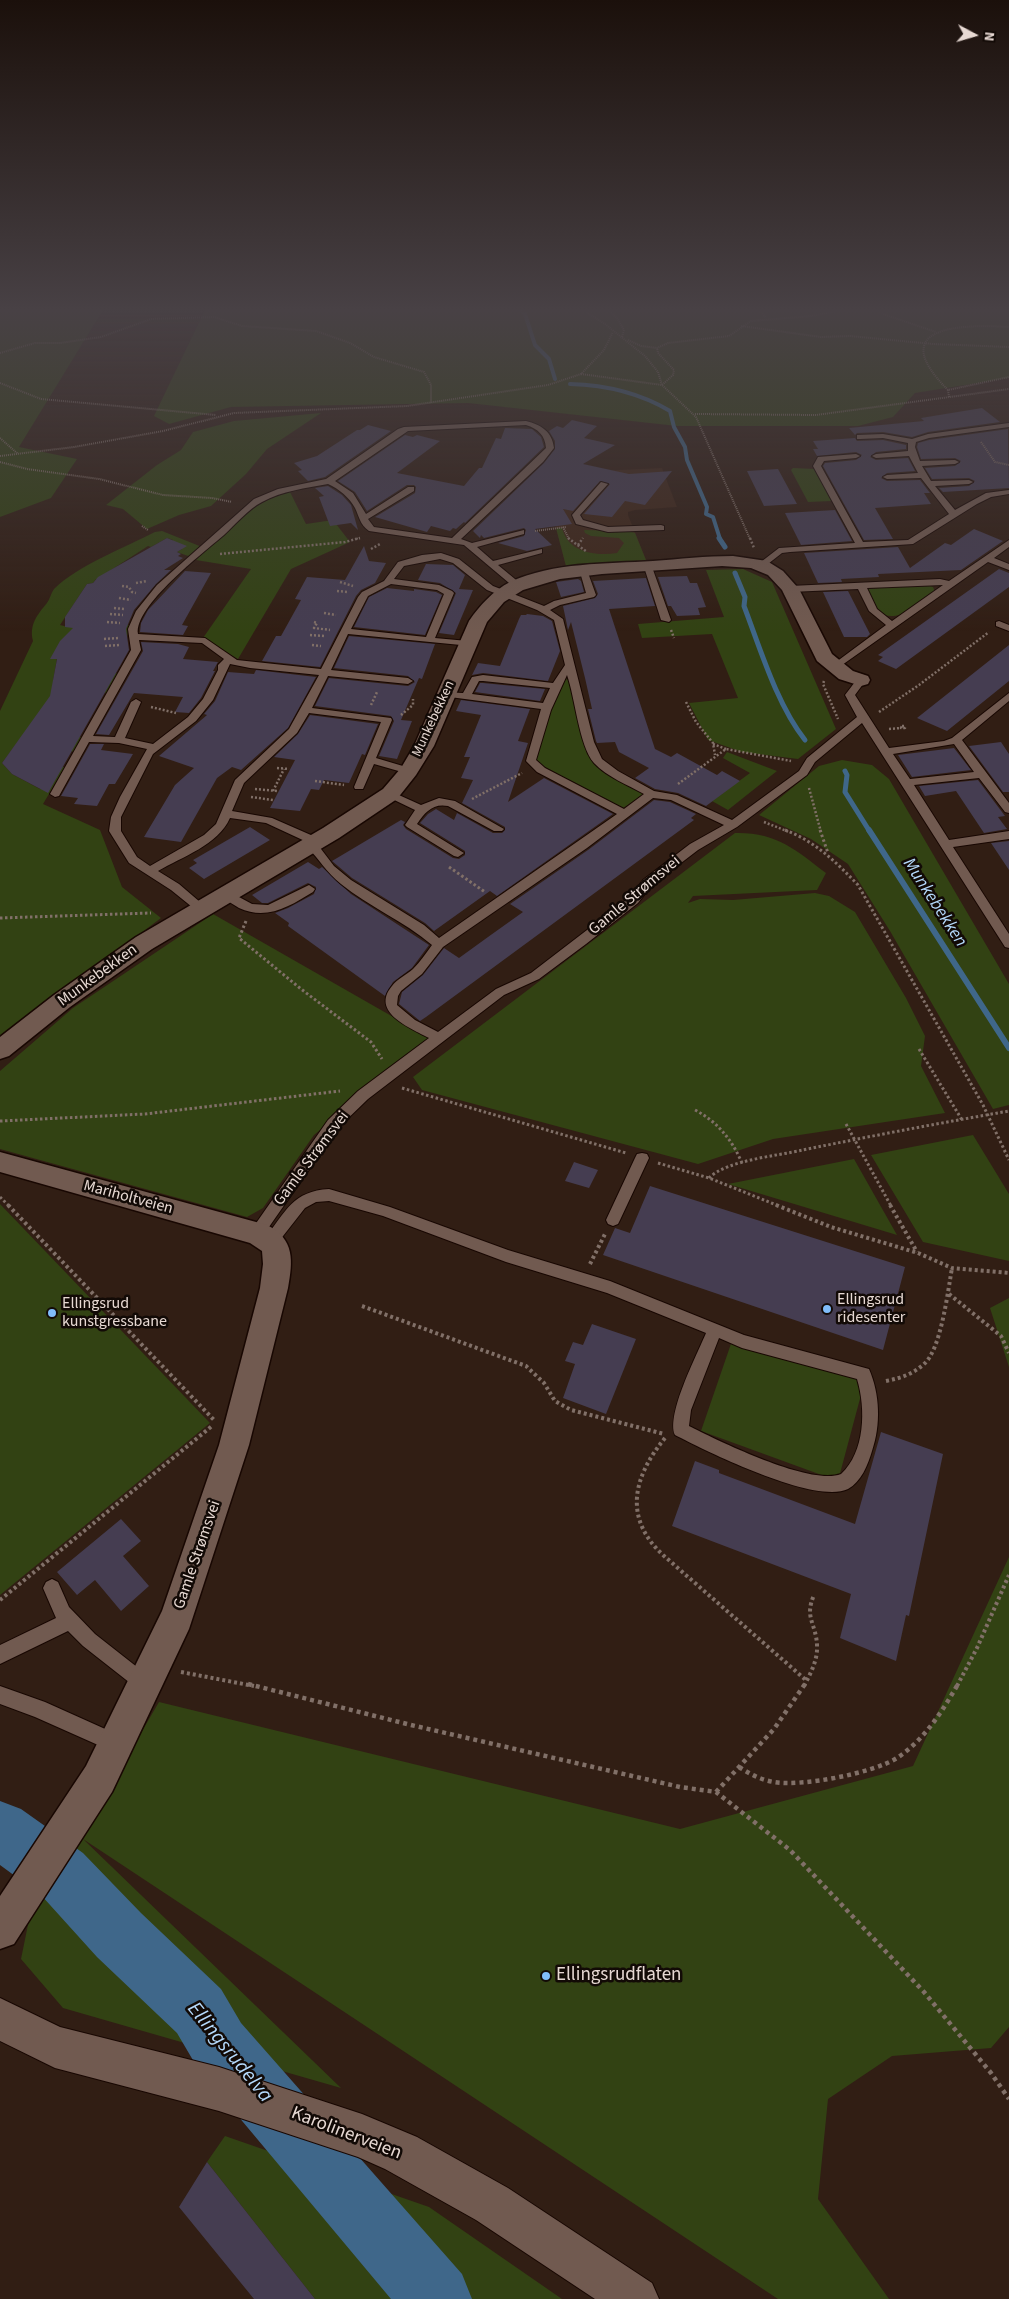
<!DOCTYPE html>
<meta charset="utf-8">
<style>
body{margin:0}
#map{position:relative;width:1009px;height:2299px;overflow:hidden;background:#311e14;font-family:"Source Sans 3",sans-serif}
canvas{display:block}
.north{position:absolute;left:949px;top:10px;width:50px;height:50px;-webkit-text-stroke:4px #120a06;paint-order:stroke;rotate:96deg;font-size:14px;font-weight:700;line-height:20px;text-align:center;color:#e7d9d3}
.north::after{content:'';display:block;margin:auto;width:18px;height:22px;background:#e7d9d3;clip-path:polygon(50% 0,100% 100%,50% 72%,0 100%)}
</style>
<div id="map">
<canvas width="1009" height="2299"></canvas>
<div class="north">N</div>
</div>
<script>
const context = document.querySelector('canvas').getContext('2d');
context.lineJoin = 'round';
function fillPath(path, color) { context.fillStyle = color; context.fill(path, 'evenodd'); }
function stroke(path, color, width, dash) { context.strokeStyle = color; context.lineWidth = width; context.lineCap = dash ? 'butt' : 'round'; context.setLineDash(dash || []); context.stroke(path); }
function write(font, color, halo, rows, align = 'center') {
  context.font = font + ' "Source Sans 3",sans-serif'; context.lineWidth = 5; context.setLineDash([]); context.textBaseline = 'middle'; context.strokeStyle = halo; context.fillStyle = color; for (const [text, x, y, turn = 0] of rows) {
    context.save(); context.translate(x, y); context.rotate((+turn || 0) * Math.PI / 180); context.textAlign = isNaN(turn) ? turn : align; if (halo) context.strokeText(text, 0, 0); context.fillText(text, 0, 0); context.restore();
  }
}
fillPath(new Path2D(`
 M662,468L677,507L635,510L628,512V515L646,560L566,566L554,520L598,471Z`), '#3e2619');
fillPath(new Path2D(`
 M0,310H103L19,447L77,459L51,498L0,517Z
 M205,310H1009V378L915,393L893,417L858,426H677L468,403L231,407L169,424L154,416Z
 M321,413L267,449L246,474L211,506L179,515L147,529L123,509L106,505L157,465L181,450L193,432L234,421Z
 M793,468L815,469L832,501L808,502L791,470Z
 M290,492L306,524L333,520L350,542L291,569L238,659L203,638L251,569L196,560C228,531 246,504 290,492Z
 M556,528H562C568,553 596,556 617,553L624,543L619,538L591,536L585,533L584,530L629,531L635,533L646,560L566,566Z
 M162,531L202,547L191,557L177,552L182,549L168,544L173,540L167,538L151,547L148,546L111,570L122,582L96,579L93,583L87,584L60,625L68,627L104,623L129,625L127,637L59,647L53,681L119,673L107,693L92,691L78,737H83L75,752L19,740L2,763L12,774L40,789L56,767H65L43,804L100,830L122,887L161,918L0,1039V711L33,641C29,625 37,615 47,603C50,599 51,593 54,589C77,566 126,547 155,532Z
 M743,569L772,582L836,729L798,759L742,752L708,740L689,703L738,698L712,634L642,638L638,624L724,617L706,570Z
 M926,584L933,587L935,592C917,604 899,625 877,612L867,589Z
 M564,677L570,682L587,754L604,769L645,793L616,813L534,765L560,679Z
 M727,752L777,771L728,810L712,801L750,773L723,758Z
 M842,760L872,765L889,779L1009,984V1105L993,1109L890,931L848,864L811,839L759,815L819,766Z
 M735,833C776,832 796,850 826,873L817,890L693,896L688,903L700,899L733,900L815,893L829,896L855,912L906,998L925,1036L921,1066L945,1113L773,1139L698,1164L422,1090L413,1077Z
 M213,914L430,1038L314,1135L263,1208L247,1217L0,1149V1071L73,1008Z
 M973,1135L1009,1194V1261L923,1242L871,1155Z
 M854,1159L897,1235L728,1184Z
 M0,1204L210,1423L0,1595Z
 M1009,1298V1367L990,1308Z
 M734,1335L865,1380L838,1481L701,1431Z
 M1009,1557V2027L991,2048L892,2056L828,2099L818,2199L889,2299H778L83,1839L341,2088L63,2008L21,1959L32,1905L80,1837L159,1702L680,1829L913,1766Z
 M225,2136L429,2207L562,2299H315L207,2162Z`), '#324213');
stroke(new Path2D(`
 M520,310L525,314L535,345L549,359L555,379
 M570,384C605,385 640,393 670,411L674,427L685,447L687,460L707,507L706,514L713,517L720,539`), '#3f678a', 4);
stroke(new Path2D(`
 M719,538L725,547
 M735,573L745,597L744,606C760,648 777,705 805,740
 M845,771L847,775L845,792L870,832`), '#3f678a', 5);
stroke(new Path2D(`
 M869,830L1009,1048`), '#3f678a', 6);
fillPath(new Path2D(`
 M0,1801L21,1809L83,1853L141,1913L221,1989L241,2023L462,2274L472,2299H391L197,2067L177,2033L97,1957L41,1895L0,1865Z`), '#3f678a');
fillPath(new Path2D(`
 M982,408L1000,422L928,432L912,437L883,432L857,433L855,435L849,428L924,421L921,418Z
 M572,420L597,426L584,438L615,445L583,464L629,474L672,471L645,505L625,501L612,517L584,514L610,484L600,481L573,511L563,509L572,524L535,529L552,545L527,551L498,543L524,536L526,530L524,528L484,538L481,535L480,538L473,531L544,463L555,449V441L549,431L557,426L563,428Z
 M368,425L391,431L325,477L308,481L298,471L302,470L294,463L317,456L357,430H360Z
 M505,428L532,429L541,437L544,447L465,523L464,522L456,529L453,528L450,531L431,526L427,532L375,517L415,493L416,487L414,485H407L367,511L355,492L338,481L405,435L413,437L417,435L440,441L397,473L464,486L479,468H482L496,438L501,439Z
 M1008,429L1009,488L943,492L939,488L969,486L975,481L969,478L932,479L925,468L955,466L961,461L955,458L921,459L917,447L918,443L929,440Z
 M855,438L857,441L883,440L906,445V449L876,452L870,457L876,460L908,458L915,471L887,473L881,478L887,481L920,480L930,493H924L931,504L875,508L893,539L864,540L823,466L825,463L856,460L862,455L856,452L817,456L813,449H818L813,441Z
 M778,469L797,504L764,506L747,471Z
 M328,486L342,495L351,505L358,530L351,523L330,526L319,497L324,496L315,488Z
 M835,510L852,541L801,545L785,513Z
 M974,529L1003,541L961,570L878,574L879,577L841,579L842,582L818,583L804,553L898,547L910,568L945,543L951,545Z
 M167,538L187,546L177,552L181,554L178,556L183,558L164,570H171L156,584L134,610L126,629L129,650L48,793L12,774L2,763L50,696L57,659H50L60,641L73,628L65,627V617L87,584L93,583L98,577Z
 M364,546L369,561L386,563L375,583L361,590L356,596L320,667L262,661L276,636H281L301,600L295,599L307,577L345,580Z
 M426,564L453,565L465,575L459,589L473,590L454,635L439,633L456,593L440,583L418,580Z
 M999,569L1009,573V587L896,669L878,661L883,657L878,655Z
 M185,571L211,573L182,625L188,626L183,635L140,632L141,623L148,610Z
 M687,576L690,583H697L706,607L698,608L700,615L677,616L671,606H668L658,577Z
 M646,578L655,606L609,609L655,749L671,757L677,753L717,775L722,771L740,781L706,806L678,793L655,789L635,778L649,768L619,752L615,742L597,743L596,741L588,709H592L585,678L571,622L568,630L563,606L595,598L598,594L593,581Z
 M578,579L581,581L584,592L561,597L556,582Z
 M387,588L414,591V589L436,592L442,595L425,635L354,627L369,597Z
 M848,591L870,634L867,637H844L823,592Z
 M527,614L543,616L552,621L560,651L548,681L483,673L472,675L478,663L500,666L519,619L521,615H526Z
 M349,636L435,644L422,679L419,678L401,720L412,721L397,759L379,756L394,721L391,716L315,706L329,678L408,686L415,682L408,676L334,668Z
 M141,642L178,644L189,647L183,659L218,662L213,671H215L201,698L189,713L175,712L183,697L134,693L109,735L96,734L143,651Z
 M1009,645V681L947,731L917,718Z
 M256,670L316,677L288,728L241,770L232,767L217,778L181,842L144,837L175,785L194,768L159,756L207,715L204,714L215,701L228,672L254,674Z
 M480,683H483L545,689L540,701L475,692Z
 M461,700L530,709L518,741L528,743L508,802L544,778L613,814L497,896L490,891L434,931L425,923L352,878L332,861L401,820L405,822L403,825L406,829L453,858L459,859L465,855V851L420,823L428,814L436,809L454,820L457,813L493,833H502L505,830V827L462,803L473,780L461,778L470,757H464L481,715L456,711Z
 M310,715L378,724L365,755L362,754L349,783L324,780L319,790L311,789L300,811L270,808L295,760L274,757L298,734Z
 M1001,742L1009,754V792H1003L969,746Z
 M90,744H104L101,750L133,754L115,784H109L97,806L74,804L78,798L61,796Z
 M954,748L971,770L912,777L898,755Z
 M978,780L1005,816L998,817L1007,829L984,833L956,791L925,796L919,786Z
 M654,800L670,802L696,814L691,818L694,820L426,1017L420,1021L399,1004L402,992L423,975L444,948L459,958L488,937L523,912L510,904L588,850Z
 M250,827L270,840L204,879L189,868L197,863L193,860Z
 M1009,841V870L991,843Z
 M308,862L319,869L322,867L351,894L429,945L412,968L393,982L385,996L288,926L289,923L275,913L288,908L314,894L316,887L308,883L268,903H262L252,895Z
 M574,1162L598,1170L589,1188L565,1181Z
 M650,1186L905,1267L883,1350L603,1255L615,1228L630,1233Z
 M592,1324L636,1339L606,1414L563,1398L575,1364L565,1361L573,1342L583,1345Z
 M881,1432L943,1454L909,1616L906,1615L896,1661L840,1638L851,1594L672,1526L695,1461L719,1470V1473L855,1524Z
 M121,1519L141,1541L123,1556L149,1586L121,1611L95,1580L77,1595L57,1572Z
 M207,2162L315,2299H254L179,2207Z`), '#453d51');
const service = new Path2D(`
 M526,421C541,425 552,431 554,448L543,462L461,539L472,543L524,530V534L477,547L493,561L542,549V553L498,565L521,584V588H515L464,545L369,531C360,525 359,516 355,508C349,497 339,489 328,484C306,488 282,491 262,502C248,509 235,525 224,535C203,553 134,606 138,634L205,638L237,660L321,669L358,597L362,592L384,581L398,562L422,555L441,553L459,559L493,586L544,606L554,601L586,593L580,572L587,570L596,595L594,597L560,605L550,610L563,619L594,742L602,759L618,771L654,791L677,795L732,820L799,771L807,758L857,717L845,695L858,678H864L866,680L855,695L889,748L944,741L952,738L1009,693V701L962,740L1009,803V813L1005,812L979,778L914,785L949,840L1009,831V839L953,847L1009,934V948L1005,947L862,723L815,762L807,775L737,827L698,850L651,886L638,903L586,944L539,979L504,995L368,1099L338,1128L262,1237L257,1239L252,1237L250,1233L252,1229L328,1120L358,1091L429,1038C410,1028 370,1012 392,986C397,979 406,975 413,969C420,962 426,953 432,945C404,921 369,907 341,884C326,872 320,860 307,847V842L266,823L230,818C218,845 182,857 158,871L179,884L207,908L201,912L197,911L171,890L129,863L109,831L111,817L120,797L147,749L119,743L89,742L59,796L55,797L50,794L131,650L128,629L136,611L157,585L254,499L278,489L326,479L398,429L404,427ZM526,425C538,429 545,435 546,448L452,538L374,527L368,519L414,491V487H408L366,514L353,493L335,481L408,431ZM440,559L453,563L487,590L537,610L554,620L565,665L553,683L483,675L472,677L463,693L442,692V696L541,709L526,761L537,772L617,814L439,938L424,925L351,880L334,866L318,845L322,842L320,839L272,818L232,811L244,783L297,733L309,713L381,722L354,787L355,789H363L374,764L409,774L413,773V769L376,758L392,720L391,718L312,708L328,676L408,684L413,681L408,678L331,670L348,634L471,646V642L468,641L435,638L454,593L452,591L439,585L394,579L404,566ZM391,584L437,590L444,594L426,637L351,629L368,596ZM139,640L202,643L224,659L218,665V670L203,699L188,717L153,744L125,738L141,702L136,699L131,702L115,737L93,736L141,650ZM230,664L250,668L319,675L289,729L235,780L216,824L204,835L150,866L137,857L121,831V817L153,754L196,721L213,700ZM567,675C575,697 579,746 594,763C607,777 628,785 644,794L624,809L545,768L536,760L551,710ZM479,681H483L550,688L543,703L472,694ZM954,744L974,772L910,779L893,754ZM653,798L671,800L724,825L690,844L643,880L630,897L531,973L496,989L438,1032L415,1020L397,1005L398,996L401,991L422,974L443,947L587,848Z
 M1009,423V427L929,438L916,442L915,447L920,461L955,460L959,462L955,464L922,466L931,481L969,480L973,482L969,484L935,486L955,510L986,493L1009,490V494L991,497L977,504L913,544L790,552L782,553L764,567L757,565L779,548L855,543L813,466L818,457L856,454L860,456L856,458L824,461L821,466L863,542L908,540L949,514L921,478L887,479L883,477L887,475L918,473L909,456L876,458L872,456L876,454L908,451V443L883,438L860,439H857V435L883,434L912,439L928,434Z
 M601,482L608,484L580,515L583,520L608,527L661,525L664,526V530L608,532L576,524L572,515Z
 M1009,540V547L994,558L1009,564V570L988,562L835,670L830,667L832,665L886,625L869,611L858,589L790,592L785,589L790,586L940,579L949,581ZM943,585L892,621L877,609L867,588Z
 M648,564L652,567L671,620L669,622L661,620L644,567Z
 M999,621L1009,625V631L996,626V622Z
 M390,791L421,805L439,798L455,801L504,829L502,831H494L448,806C433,803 425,812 417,824L464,853L458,857L454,856L407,827L405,825L415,810L386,796L385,794Z
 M309,885L315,889L313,892C290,906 267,921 239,908C233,904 225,900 220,894L226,890L252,904L268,905Z
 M642,1153L647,1154L649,1158L620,1220L618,1224L613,1226L608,1224L606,1220L635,1158L637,1154Z
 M329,1189L390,1207L508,1250L610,1281L744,1335L869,1369C880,1394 881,1425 872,1451C868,1465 861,1482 848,1489C815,1505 708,1452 675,1435C666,1414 697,1355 706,1333L607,1293L506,1262L383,1216L329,1201L316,1202L305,1208L276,1245L271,1247L266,1245L264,1241L266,1237C286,1211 293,1191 329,1189ZM719,1338L742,1348L857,1379C866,1409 865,1452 841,1474C810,1486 719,1441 689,1426L691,1410Z
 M52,1579L58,1582L69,1607L95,1634L151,1678L154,1684L151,1690L145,1693L139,1690L83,1646L68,1631L0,1664V1645L56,1618L43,1588L46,1582Z
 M0,1686L45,1702L123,1737L125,1744L123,1751L116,1753L35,1717L0,1704Z`);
const minor = new Path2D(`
 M733,556L767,561L783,571L799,589L832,654L853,671L868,676L870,680L868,684L861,686L839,679L817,661L782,590L768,575L751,568L722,566L602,574L560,579L523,590L504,602L487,622L434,746L416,775L397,799L339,838L152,949L70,1007L9,1056L0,1059V1037L54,995L136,937L323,828L383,789L401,768L414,746L469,621C480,605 493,591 510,582C553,562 607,564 653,561C679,559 706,556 733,556Z
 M0,1152L267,1225C295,1239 293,1261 288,1288L249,1445L189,1629L112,1792L14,1944L0,1949V1896L86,1766L162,1611L219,1445L260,1288L263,1264L262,1251L250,1243L0,1172Z`);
const tertiary = new Path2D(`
 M0,1998L60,2027L219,2067L362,2114L417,2137L508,2188L652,2283L659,2299H595L476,2220L385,2169L358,2157L219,2111L55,2068L0,2041Z`);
stroke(service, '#180702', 2);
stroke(minor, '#180702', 3);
stroke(tertiary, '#180702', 2);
stroke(new Path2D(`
 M583,310L605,324L645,356L658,372L662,385L696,417L750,539
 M608,310L617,318L624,330L622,337
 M760,310L766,318
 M879,310L883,314L936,332
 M741,326L821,337L850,336L933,344L1009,347
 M628,340L641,346L657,348L668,343L729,336L751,321L811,316L842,310
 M0,353L35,343H60L101,337L151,319L214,317L242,326L316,331L350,343L374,357L424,372L431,385V403
 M581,374L662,385L673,375L674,370L658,353L657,348
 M0,383L41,399L216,415
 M948,390C884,326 960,324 1009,327
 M949,397L948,390L1009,377
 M695,414L816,415L1009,389
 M0,438L18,454
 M981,442L995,462L1009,465
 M0,456L74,447L163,431L234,413L407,406L548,385L581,374L604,350L613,332
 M0,462L27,469L99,479L163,495L212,498L232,502
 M142,526L148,530
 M563,527L569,539
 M535,531L566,527
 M355,539L360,538`), '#817068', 2, [1, 1]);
stroke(new Path2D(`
 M568,538L587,552
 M750,538L754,548
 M578,545L583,538
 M371,549L380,544
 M220,554L345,542L360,538
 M340,582L353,586
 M136,583L147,581
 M122,586L129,587L132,592L136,593
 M337,591L348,592
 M119,598L131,600
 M114,608L124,609
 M324,613L336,615
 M110,614L123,615
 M107,622L120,623
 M314,622L317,623L314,628L330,630
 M671,630L674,638
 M310,635L325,636
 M104,639L118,638
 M312,645L321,646
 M105,646L119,645
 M824,681L823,684L838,719
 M686,702L696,722L713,743L715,755
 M371,705L377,692
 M151,707L176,713
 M879,712L919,685L989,632
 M401,715L413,705V699
 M902,726H904L905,728H901Z
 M889,729L901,728
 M713,744L726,749
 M277,768L289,769
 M315,781L344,785
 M678,784L726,749L791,761
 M809,788L821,832
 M255,789L277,791
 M273,791L284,769
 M251,797L273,800
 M472,799L522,773
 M764,822L789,832`), '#817068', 2.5, [2, 2]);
stroke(new Path2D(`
 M785,830C816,842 836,862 858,885L983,1105L1009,1160
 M820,830L828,853
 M449,867L485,892
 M0,918L151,913
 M246,921L239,938L301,989L371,1042L382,1059
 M919,1049L962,1120
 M402,1088L626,1153
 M695,1110C718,1122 732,1140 742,1163
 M0,1121L145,1114L340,1091
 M846,1124L891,1206
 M658,1163L709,1178L779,1206
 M709,1178C727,1160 777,1156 803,1150C871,1136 940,1123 1009,1111
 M0,1197L9,1206`), '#817068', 3, [2.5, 2.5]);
stroke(new Path2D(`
 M8,1205L214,1420
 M776,1205L831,1227L918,1253L952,1268L1009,1273
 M890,1205L917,1252
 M590,1264L605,1234
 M949,1294L1001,1336L1009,1353
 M362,1306L526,1366L544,1383L555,1401L571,1410L664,1434
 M886,1381C901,1378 913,1374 924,1364C941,1350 948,1290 952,1268
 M665,1438C633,1477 623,1518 663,1555L807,1681
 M0,1600L212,1426
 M181,1672L254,1686
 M804,1686C811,1673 818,1659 817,1645C816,1623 804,1618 814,1595
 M957,1686L977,1648L1009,1575`), '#817068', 4, [3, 3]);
stroke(new Path2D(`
 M248,1684L411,1725L680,1787L716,1792L790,1850L924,1992L991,2073L1009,2099
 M739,1767C750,1774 761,1780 774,1782C802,1787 873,1773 897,1758C924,1740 942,1712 958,1684
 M716,1792L774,1729L805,1684`), '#817068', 4.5, [4, 4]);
fillPath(service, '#715a50');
fillPath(minor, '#715a50');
fillPath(tertiary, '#715a50');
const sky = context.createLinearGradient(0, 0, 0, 632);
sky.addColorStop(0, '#1b100b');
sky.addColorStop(0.49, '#484145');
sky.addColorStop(1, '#48414500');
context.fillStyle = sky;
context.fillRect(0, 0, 1009, 632);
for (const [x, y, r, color] of [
 [827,1309,5,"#80bdfa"],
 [52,1313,5,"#80bdfa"],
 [546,1976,5,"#80bdfa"]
]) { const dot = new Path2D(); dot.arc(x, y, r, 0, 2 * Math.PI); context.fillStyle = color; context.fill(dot); stroke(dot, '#120a06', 2); }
write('14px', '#e7d9d3', '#120a06', [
 ["Munkebekken",434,719,-65]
]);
write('16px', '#e7d9d3', '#120a06', [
 ["Gamle Strømsvei",635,896,-40],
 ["Munkebekken",98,976,-36],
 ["Gamle Strømsvei",312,1159,-53],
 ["Mariholtveien",128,1198,15],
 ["Gamle Strømsvei",198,1555,-71]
]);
write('16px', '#e7d9d3', '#120a06', [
 ["Ellingsrud",837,1300],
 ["ridesenter",837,1318],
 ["Ellingsrud",62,1304],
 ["kunstgressbane",62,1322]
], 'left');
write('italic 18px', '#b4d9fb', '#120a06', [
 ["Munkebekken",934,903,57]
]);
write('19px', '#e7d9d3', '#120a06', [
 ["Ellingsrudflaten",556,1976]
], 'left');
write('19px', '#e7d9d3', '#120a06', [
 ["Karolinerveien",346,2134,21]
]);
write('italic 21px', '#b4d9fb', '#120a06', [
 ["Ellingsrudelva",229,2053,51]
]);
</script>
